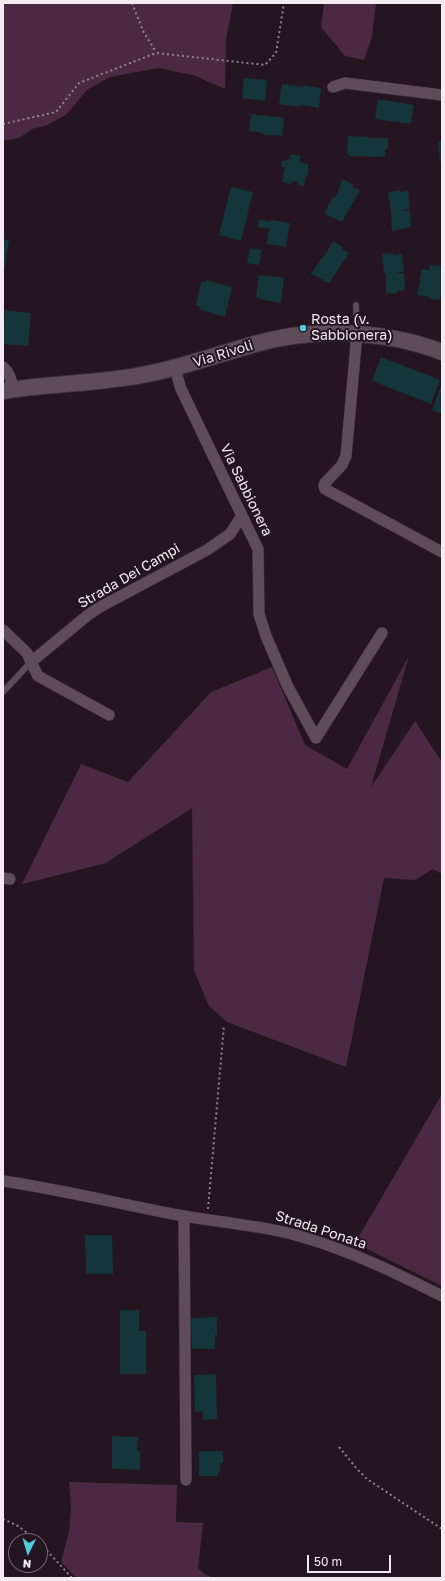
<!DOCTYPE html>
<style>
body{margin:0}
#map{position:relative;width:445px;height:1581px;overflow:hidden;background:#241520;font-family:"Golos Text",sans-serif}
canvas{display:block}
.frame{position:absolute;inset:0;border:4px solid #f4eaf1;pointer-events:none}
.north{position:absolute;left:8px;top:1533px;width:40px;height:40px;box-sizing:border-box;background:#241520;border:1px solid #776a74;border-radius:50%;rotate:185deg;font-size:11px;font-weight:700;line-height:16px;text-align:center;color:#f4eaf1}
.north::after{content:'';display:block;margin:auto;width:14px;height:18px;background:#52cbda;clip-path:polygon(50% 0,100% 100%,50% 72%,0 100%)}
.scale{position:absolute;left:307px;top:1555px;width:84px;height:18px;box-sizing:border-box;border:2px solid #f4eaf1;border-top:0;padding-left:5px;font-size:12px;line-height:14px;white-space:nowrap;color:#f4eaf1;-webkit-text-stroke:3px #241520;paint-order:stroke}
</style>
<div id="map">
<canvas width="445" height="1581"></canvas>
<div class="frame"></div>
<div class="north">N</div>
<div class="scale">50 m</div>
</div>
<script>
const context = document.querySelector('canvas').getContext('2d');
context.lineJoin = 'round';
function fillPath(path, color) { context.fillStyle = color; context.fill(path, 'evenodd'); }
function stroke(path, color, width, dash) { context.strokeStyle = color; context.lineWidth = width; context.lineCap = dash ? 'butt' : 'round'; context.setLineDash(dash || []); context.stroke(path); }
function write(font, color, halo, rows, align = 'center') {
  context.font = font + ' "Golos Text",sans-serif'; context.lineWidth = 4; context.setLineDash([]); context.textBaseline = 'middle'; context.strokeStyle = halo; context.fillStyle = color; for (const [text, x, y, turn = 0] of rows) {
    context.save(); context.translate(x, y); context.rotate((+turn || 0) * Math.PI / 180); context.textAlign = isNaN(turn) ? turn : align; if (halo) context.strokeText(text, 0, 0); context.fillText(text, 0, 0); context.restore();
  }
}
fillPath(new Path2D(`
 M3,3H233L226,39L225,89L193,75L158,68L110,77L87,90L66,115L47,125L32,129L19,138L3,141Z
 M324,3H376L372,37L364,60L345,56L321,27Z
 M409,656L371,787L415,721L442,762V874L433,869L415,880L384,878L346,1067L227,1022L209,1006L194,971L192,808L106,863L22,884L81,764L128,782L211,692L272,667L305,745L347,769Z
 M442,1094V1286L355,1243Z
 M69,1482L177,1485L176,1522L203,1523L198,1568L204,1574L213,1578H76L61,1562L69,1531L71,1508Z`), '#4b2943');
fillPath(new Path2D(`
 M244,78L267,80L265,101L242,98Z
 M282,84L303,87L304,85L321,88L319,108L300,105V107L279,104Z
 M378,99L414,105L411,124L375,119Z
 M251,114L284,118L282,136L262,134V133L249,131Z
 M348,136L367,137V138H388V149H385V157L349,156V154H347Z
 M442,141V160L440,161L438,142Z
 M291,154L301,156L299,162L308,164V175H306L304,186L297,185L298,182L292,181L291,184L282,182L285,167L281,166L282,161H286V160L290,159Z
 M343,179L354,185L352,187L360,190L342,222L324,214L333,197L335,198L339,190H338Z
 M231,187L253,192L241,241L219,235Z
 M400,190V192L408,191L410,209L404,210V211L410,210L411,227L392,231L391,219H392L388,192Z
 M259,219L271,222V220L290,223L286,247L267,244L269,229L257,227Z
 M3,239L9,240L4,271L3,270Z
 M333,241L343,247L342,249L349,253L329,283L311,274L323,256L324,257Z
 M250,248L262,250L259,265L247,263Z
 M393,253V255L402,254L404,272H398V273H404L405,290L397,291V293L386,294V273H384L382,254Z
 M430,265L442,266V298L440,297V300L430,299L431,297L417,295L422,269L429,270Z
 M259,275L284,278L281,303L263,300V299L256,298Z
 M206,280L232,287L225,317L199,309L200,306L196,305L201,282H206Z
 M5,310L31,313L28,346L3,344Z
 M381,357L440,380L431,404L372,381Z
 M442,383V414L432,410Z
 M85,1235H112L113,1274H86Z
 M120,1310H139V1331H146V1374H120Z
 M217,1317V1335H215V1349H192L191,1318Z
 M216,1374L217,1419L203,1420V1411L195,1412L194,1375Z
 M112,1436L138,1437L137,1451H140V1470L112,1469Z
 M199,1451H223V1463H220V1471H218V1476H199Z`), '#14353a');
const lane = new Path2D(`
 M356,305L357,332
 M3,692L31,662`);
const street = new Path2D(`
 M333,87L345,83L442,95
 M357,334L346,456L342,465L325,483L324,486L325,489L442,552
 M3,367C10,373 12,380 13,389
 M175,369L181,389L258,549L259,614L266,636L288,687L316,738L382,633
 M3,630L27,653L31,662
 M109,715L38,676L31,662L88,615L100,607L207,550L230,534L241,517
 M3,878L10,879
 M3,1181C64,1190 124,1205 184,1216C225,1223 266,1226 306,1238C353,1252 398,1274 442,1296
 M184,1216L186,1480`);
const secondary = new Path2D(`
 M3,391C51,383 100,384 147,374C184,367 219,354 255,344C314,327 384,330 442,352`);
stroke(lane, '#3a3138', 7);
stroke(street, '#3a3138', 12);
stroke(secondary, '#3a3138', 18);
stroke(new Path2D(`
 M132,3L143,31L156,52
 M3,124L56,112L79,83L156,53L265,65L276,53L284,3
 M208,1209L224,1025
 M339,1447L357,1469L367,1479L442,1529
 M3,1519L18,1526L38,1541
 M40,1543L72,1578`), '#91848d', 2, [2, 3]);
stroke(lane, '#5e4c59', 5.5);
stroke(street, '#5e4c59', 11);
stroke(secondary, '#5e4c59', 16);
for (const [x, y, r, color] of [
 [303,328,4,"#52cbda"]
]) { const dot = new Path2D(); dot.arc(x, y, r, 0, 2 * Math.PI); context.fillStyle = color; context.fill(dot); stroke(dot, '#241520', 1.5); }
write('14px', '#f4eaf1', '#241520', [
 ["Rosta (v.",311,320],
 ["Sabbionera)",311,336]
], 'left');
write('14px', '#f4eaf1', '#241520', [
 ["Via Rivoli",223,354,-17],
 ["Via Sabbionera",246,490,64],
 ["Strada Dei Campi",129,576,-30],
 ["Strada Ponata",321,1230,18]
]);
</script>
